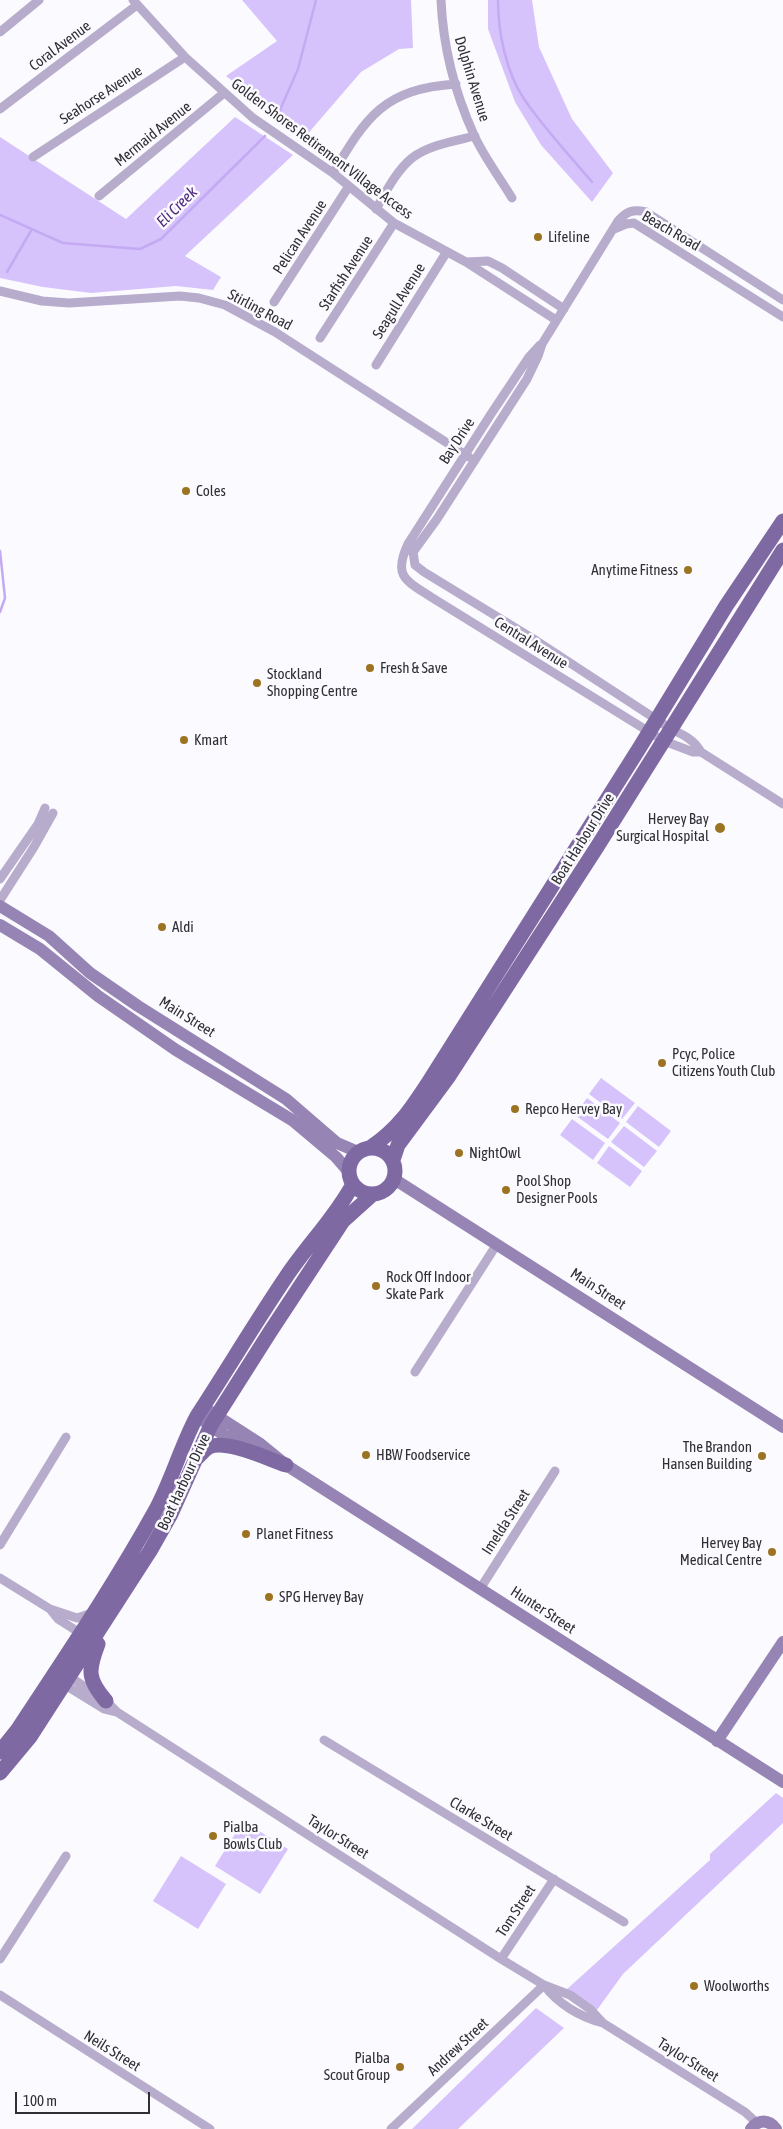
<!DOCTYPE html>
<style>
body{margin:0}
#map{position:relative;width:783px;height:2129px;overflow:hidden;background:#fbfafe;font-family:"Asap Condensed",sans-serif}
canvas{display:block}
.scale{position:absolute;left:15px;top:2092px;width:135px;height:22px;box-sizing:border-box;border:2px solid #312f36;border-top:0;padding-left:6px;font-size:15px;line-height:18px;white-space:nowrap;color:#312f36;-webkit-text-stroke:4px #fbfafe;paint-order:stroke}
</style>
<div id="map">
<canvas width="783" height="2129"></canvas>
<div class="scale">100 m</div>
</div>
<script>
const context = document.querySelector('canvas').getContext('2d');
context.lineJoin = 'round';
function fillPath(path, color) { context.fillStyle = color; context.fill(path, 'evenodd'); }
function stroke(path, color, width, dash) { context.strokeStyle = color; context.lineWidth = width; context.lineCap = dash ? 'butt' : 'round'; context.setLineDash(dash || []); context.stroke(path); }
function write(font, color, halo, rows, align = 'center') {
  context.font = font + ' "Asap Condensed",sans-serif'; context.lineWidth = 5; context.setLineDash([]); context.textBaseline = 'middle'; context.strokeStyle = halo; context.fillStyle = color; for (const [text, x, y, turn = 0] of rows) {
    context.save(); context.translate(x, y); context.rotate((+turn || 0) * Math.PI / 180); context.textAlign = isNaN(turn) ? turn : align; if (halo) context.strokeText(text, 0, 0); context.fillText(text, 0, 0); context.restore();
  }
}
fillPath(new Path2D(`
 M242,0H411L413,48L399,49L361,72L305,137L226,76L277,41Z
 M488,0H532L539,47L572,119L613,173L592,202L541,145L515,102L488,29Z
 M235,117L293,155L185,256L221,277L213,290L176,286L91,293L43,287L0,278V137L126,219Z
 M601,1078L635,1103L622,1119L589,1094Z
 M587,1098L620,1123L608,1139L575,1115Z
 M638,1106L671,1131L659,1147L626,1122Z
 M572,1119L605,1143L593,1160L560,1135Z
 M624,1126L657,1151L644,1167L611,1142Z
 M609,1146L642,1171L630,1187L597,1163Z
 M776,1793L783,1798V1823L623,1974L597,2010L566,1990L710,1860V1854Z
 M243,1821L288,1849L260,1894L215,1866Z
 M181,1856L226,1884L198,1929L153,1901Z
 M536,2008L564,2028L458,2129H412Z`), '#d7c3fc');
stroke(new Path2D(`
 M498,0C498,32 506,72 524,99C544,128 569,155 592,182
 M276,119L298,69L316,0
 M0,215L63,243L140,249L161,239L265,136
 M7,272L32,229
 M0,551L5,598L0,612`), '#c4aaf2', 2.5);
stroke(new Path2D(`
 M133,0L185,57L253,118L333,173L394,223L466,262L556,320
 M441,0C443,46 455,93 474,135C484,157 500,178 512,198
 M0,32L39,0
 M0,109L137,5
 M33,157L185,57
 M333,173C367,116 384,89 456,84
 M99,196L224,93
 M376,209C386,192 396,171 412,158C429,145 455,141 475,136
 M614,229L626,224L634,223L783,317
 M466,262L488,261L502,268L564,309
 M0,291L42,301L69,303L180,296L199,298L225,305L275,332L469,457
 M274,302L349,186
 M320,338L394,223
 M540,345L529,357L491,414L408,544C393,576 405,580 431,597L664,741L693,752H701L783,804
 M376,365L446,253
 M701,752C694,740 684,735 671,729L532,638L424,572L415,565L413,552L437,519L527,379L538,356L542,344L618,221C627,211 633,209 646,212L783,300
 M0,879L38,824L45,808
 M0,900L34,847L53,813
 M415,1372L497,1244
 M0,1545L66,1437
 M0,1578L50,1609L77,1618L92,1613
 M480,1589L555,1471
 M50,1609L58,1619L80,1633
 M67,1675L106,1701L117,1712L501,1959L544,1985L570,1995L590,2009L603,2023
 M61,1681L65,1685L104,1709L116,1712
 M324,1740L624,1922
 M0,1959L66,1856
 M501,1959L554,1879
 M544,1985C558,2004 580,2017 603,2023L745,2112L757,2123
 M0,1995L210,2129
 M391,2129L544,1985`), '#b7accc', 9);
stroke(new Path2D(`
 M0,906L49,936L90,973L138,1006L286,1099L337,1143L358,1152
 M0,925L40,949L98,996L176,1050L292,1120L336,1157L349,1172
 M394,1179L783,1427
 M203,1407L259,1443L286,1465L783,1782
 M197,1416L224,1435L247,1447
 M717,1741L783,1642
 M751,2129C758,2119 769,2119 776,2129`), '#9685b4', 12);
stroke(new Path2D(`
 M371,1147C397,1130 411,1109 428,1083L640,747L726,606L783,521
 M349 1171a23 23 0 1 1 46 0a23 23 0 1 1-46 0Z
 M393,1160L398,1145L449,1076L597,847L783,550
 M197,1458C201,1454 205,1449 209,1447C226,1439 268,1459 286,1465
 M98,1644C88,1670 87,1679 106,1701
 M0,1752L18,1729C64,1659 113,1587 154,1513C171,1483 180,1448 197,1416C227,1370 255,1323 286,1277C307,1245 335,1218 353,1184
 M0,1773L30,1737L150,1551L171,1514L211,1425L270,1332L343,1221L373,1194`), '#7f69a3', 15);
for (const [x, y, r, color] of [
 [538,237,5,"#9c7320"],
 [186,491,5,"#9c7320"],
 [688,570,5,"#9c7320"],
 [370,668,5,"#9c7320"],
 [257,683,5,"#9c7320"],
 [184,740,5,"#9c7320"],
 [720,828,6,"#9c7320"],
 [162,927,5,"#9c7320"],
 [662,1063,5,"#9c7320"],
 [515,1109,5,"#9c7320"],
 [459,1153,5,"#9c7320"],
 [506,1190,5,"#9c7320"],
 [376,1286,5,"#9c7320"],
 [366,1455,5,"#9c7320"],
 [762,1456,5,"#9c7320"],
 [246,1534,5,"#9c7320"],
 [772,1552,5,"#9c7320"],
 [269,1597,5,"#9c7320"],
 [213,1836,5,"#9c7320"],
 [694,1986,5,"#9c7320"],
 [400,2067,5,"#9c7320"]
]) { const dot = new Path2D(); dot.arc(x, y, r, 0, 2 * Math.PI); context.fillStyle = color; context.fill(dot); stroke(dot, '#fbfafe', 2); }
write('15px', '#312f36', '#fbfafe', [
 ["Coral Avenue",60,46,-37],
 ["Dolphin Avenue",472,79,73],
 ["Seahorse Avenue",101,95,-33],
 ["Mermaid Avenue",153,134,-39],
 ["Golden Shores Retirement Village Access",322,149,37],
 ["Beach Road",671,231,30],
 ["Pelican Avenue",300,237,-57],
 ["Starfish Avenue",346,273,-57],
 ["Seagull Avenue",399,301,-58],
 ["Stirling Road",260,310,28],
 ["Bay Drive",457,441,-57],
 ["Central Avenue",531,643,32],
 ["Boat Harbour Drive",583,839,-58],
 ["Main Street",187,1017,32],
 ["Main Street",598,1289,33],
 ["Boat Harbour Drive",184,1482,-65],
 ["Imelda Street",506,1522,-57],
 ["Hunter Street",543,1610,33],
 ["Clarke Street",481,1819,31],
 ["Taylor Street",338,1837,32],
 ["Tom Street",516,1911,-57],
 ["Andrew Street",458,2047,-43],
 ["Neils Street",112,2051,32],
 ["Taylor Street",688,2060,32]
]);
write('15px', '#312f36', '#fbfafe', [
 ["Lifeline",548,237],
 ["Coles",196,491],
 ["Anytime Fitness",678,570,"right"],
 ["Fresh & Save",380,668],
 ["Stockland",267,674],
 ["Shopping Centre",267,691],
 ["Kmart",194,740],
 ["Hervey Bay",709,819,"right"],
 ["Surgical Hospital",709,836,"right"],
 ["Aldi",172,927],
 ["Pcyc, Police",672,1054],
 ["Citizens Youth Club",672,1071],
 ["Repco Hervey Bay",525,1109],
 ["NightOwl",469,1153],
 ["Pool Shop",516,1181],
 ["Designer Pools",516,1198],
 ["Rock Off Indoor",386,1277],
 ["Skate Park",386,1294],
 ["The Brandon",752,1447,"right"],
 ["Hansen Building",752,1464,"right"],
 ["HBW Foodservice",376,1455],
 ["Planet Fitness",256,1534],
 ["Hervey Bay",762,1543,"right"],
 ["Medical Centre",762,1560,"right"],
 ["SPG Hervey Bay",279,1597],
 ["Pialba",223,1827],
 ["Bowls Club",223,1844],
 ["Woolworths",704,1986],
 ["Pialba",390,2058,"right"],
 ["Scout Group",390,2075,"right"]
], 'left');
write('italic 16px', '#4f297c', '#fbfafe', [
 ["Eli Creek",177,207,-45]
]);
</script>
